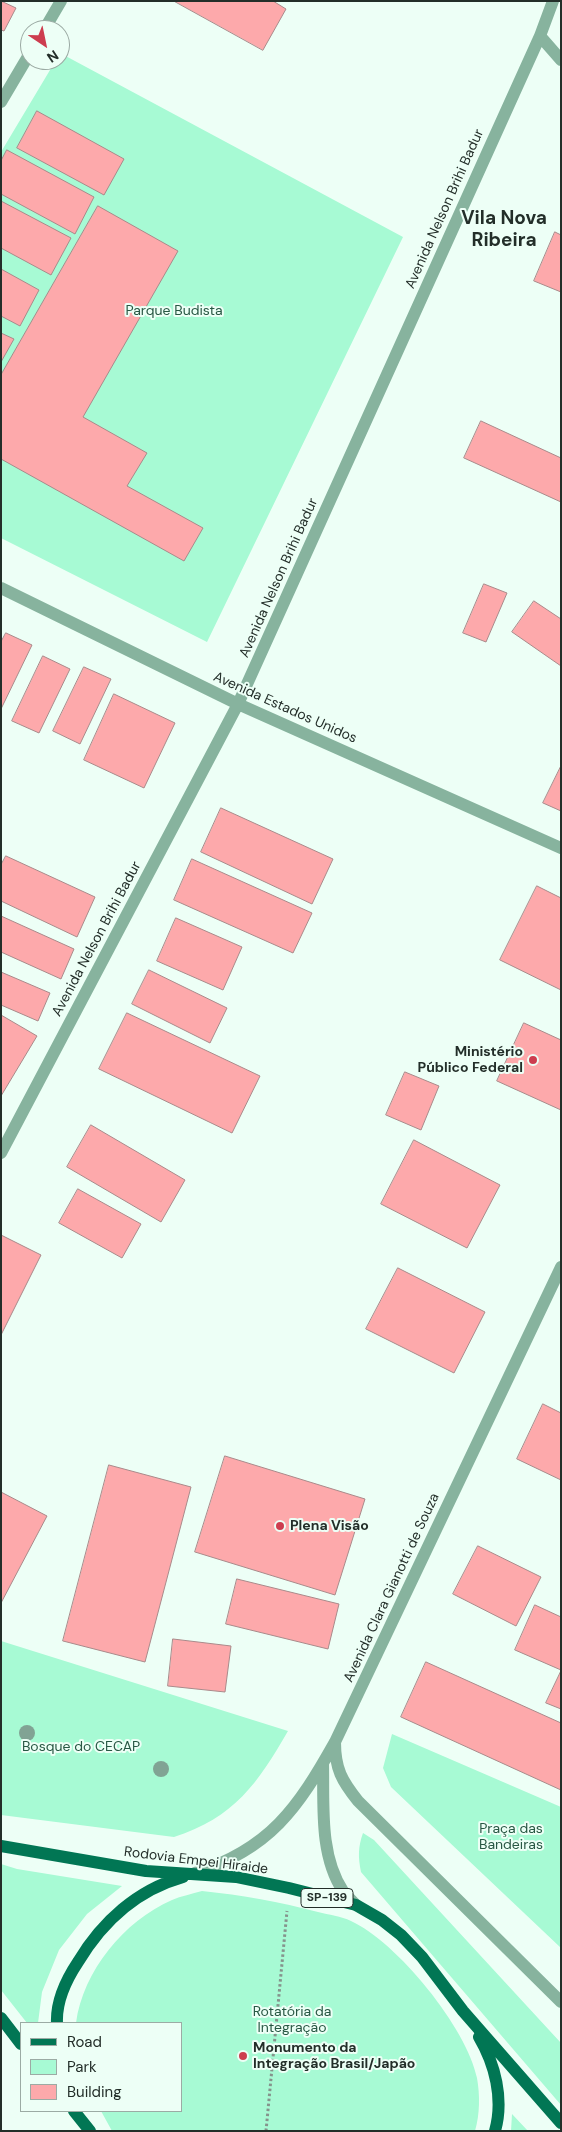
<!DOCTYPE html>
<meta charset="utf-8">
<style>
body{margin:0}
#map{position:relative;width:562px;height:2132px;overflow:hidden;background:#edfff6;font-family:"DM Sans",sans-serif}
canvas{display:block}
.frame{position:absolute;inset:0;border:2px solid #232e29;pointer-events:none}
.legend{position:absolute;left:20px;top:2022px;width:162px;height:90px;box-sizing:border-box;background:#edfff6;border:1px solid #9caba4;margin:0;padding:6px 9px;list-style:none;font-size:15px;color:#232e29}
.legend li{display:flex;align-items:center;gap:10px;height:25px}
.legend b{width:25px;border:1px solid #9caba4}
.north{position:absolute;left:20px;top:20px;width:50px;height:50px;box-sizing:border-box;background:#edfff6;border:1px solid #9caba4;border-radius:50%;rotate:146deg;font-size:14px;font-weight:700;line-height:20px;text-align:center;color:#232e29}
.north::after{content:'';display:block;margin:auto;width:18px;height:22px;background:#cd3d4f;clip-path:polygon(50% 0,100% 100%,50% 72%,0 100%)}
</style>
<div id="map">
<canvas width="562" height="2132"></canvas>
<div class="frame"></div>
<ul class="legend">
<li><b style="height:6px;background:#017654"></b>Road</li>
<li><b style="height:14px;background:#a7fad4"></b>Park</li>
<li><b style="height:14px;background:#fda9ab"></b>Building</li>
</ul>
<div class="north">N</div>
</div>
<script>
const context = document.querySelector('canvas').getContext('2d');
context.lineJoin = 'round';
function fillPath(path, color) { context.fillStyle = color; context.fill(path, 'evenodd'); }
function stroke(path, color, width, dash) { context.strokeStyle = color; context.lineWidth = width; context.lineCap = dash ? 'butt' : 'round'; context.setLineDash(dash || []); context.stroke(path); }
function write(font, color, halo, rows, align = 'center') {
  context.font = font + ' "DM Sans",sans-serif'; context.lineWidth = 4; context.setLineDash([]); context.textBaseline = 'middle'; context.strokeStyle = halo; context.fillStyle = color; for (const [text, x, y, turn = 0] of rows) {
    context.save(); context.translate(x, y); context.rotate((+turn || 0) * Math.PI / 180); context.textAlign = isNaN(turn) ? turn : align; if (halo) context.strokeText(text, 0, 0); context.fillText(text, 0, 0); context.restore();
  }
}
fillPath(new Path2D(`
 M60,53L403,237L207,642L1,538V152L56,60H60Z
 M1,1641L288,1731C258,1783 234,1818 174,1837L1,1815Z
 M392,1734L561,1807V1948L391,1787L383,1768Z
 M363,1833L374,1840L561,2043V2105L361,1872C358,1857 358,1847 363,1833Z
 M1,1864L17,1869L122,1886L87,1914L59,1950L42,1992L38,2023H27L1,1990Z
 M202,1891C242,1895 280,1902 318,1912C329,1915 341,1916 351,1921C397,1942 467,2028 477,2078C480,2095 480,2114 475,2131H112L101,2111H181V2023H76C83,1971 124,1921 172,1900C181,1896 192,1894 202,1891Z
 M512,2114L528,2131H511Z`), '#a7fad4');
const building = new Path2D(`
 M1,1L16,8L4,31L1,30Z
 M174,1H273L286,9L263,50Z
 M37,111L124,159L104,195L17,148Z
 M7,150L94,197L75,234L1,194V161Z
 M1,201L71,238L51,275L1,248Z
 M98,206L178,251L83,417L147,453L127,486L203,528L184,561L1,459V375Z
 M555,232L561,235V292L534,281Z
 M1,269L39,290L20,326L1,316Z
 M1,333L14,339L1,362Z
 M481,421L561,458V502L464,458Z
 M484,584L507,593L486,642L463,633Z
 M534,601L561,619V666L512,632Z
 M6,633L32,645L1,709V642Z
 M43,656L70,669L39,733L12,721Z
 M84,667L111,679L80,744L53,731Z
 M114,694L175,723L144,788L84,760Z
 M561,766V811L543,803Z
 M221,808L333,859L312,904L201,852Z
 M6,856L95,897L77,937L1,901V865Z
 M192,859L312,913L293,953L174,900Z
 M537,886L561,898V990L500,960Z
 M1,916L74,949L61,979L1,952Z
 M176,918L242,947L223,990L157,961Z
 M149,970L227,1008L210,1043L132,1004Z
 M1,972L50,993L38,1021L1,1005Z
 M127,1013L260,1076L232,1133L99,1069Z
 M1,1015L37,1036L1,1096Z
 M524,1023L561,1040V1110L497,1081Z
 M405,1072L439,1086L421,1130L386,1115Z
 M91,1125L185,1180L161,1222L67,1167Z
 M414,1140L500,1185L467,1248L381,1204Z
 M78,1189L141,1224L122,1258L59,1223Z
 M1,1235L41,1255L1,1335Z
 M398,1268L485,1312L454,1373L366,1329Z
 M543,1404L561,1413V1480L517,1459Z
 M225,1456L365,1499L335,1595L195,1552Z
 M109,1465L191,1487L145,1662L63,1641Z
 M1,1492L47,1516L1,1603Z
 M478,1546L541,1577L516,1626L453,1594Z
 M237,1579L339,1604L328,1649L226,1624Z
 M535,1605L561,1617V1670L515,1650Z
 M173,1639L231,1646L225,1692L168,1686Z
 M426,1662L561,1723V1790L401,1717Z
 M561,1671V1709L546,1703Z`);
fillPath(building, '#fda9ab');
stroke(building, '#a98a8a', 1);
stroke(new Path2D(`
 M266,2131L287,1911`), '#85938c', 3, [2.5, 2.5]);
stroke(new Path2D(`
 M44,30L61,1
 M540,36L561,60
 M1,102L30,53
 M1,588L238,704L561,848
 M1,1153L238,704L540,36L553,1
 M335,1742C335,1769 342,1781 358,1801L561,2002
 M323,1763C324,1804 319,1855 343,1891C347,1896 352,1901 356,1905
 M195,1873C270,1849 298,1808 335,1742L561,1267`), '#87b39e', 12);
stroke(new Path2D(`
 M1,1846L146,1871L236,1877L289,1888L356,1905L382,1920L401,1935L422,1957L463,2011L561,2123
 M1,2018L21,2044
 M57,2023C56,2001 66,1980 78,1962C102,1922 137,1890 183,1877
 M479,2037C495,2064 504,2099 495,2131
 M74,2111L90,2131`), '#017654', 12);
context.fillStyle = '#81a394';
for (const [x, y] of [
 [27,1733],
 [161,1769]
]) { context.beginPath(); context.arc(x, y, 8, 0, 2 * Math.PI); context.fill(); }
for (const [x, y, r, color] of [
 [533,1060,5,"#cd3d4f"],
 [280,1526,5,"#cd3d4f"],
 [243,2056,5,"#cd3d4f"]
]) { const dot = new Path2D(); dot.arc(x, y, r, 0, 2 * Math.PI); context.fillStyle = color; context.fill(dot); stroke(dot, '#edfff6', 2); }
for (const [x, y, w] of [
 [327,1898,52]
]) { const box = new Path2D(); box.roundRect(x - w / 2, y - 9.5, w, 19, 4); context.fillStyle = '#edfff6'; context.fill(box); stroke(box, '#232e29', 1); }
write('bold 12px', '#232e29', null, [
 ["SP-139",327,1898]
]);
write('14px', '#232e29', '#edfff6', [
 ["Avenida Nelson Brihi Badur",445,209,-66],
 ["Avenida Nelson Brihi Badur",279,578,-66],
 ["Avenida Estados Unidos",285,708,24],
 ["Avenida Nelson Brihi Badur",97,939,-62],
 ["Avenida Clara Gianotti de Souza",392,1588,-65],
 ["Rodovia Empei Hiraide",196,1861,7]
]);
write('14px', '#285844', '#edfff6', [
 ["Parque Budista",174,311],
 ["Bosque do CECAP",81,1747],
 ["Praça das",511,1829],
 ["Bandeiras",511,1845],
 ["Rotatória da",292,2012],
 ["Integração",292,2028]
]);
write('bold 14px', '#232e29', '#edfff6', [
 ["Ministério",523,1052,"right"],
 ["Público Federal",523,1068,"right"],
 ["Plena Visão",290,1526],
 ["Monumento da",253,2048],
 ["Integração Brasil/Japão",253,2064]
], 'left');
write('bold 19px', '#232e29', '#edfff6', [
 ["Vila Nova",504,219],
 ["Ribeira",504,241]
]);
</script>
